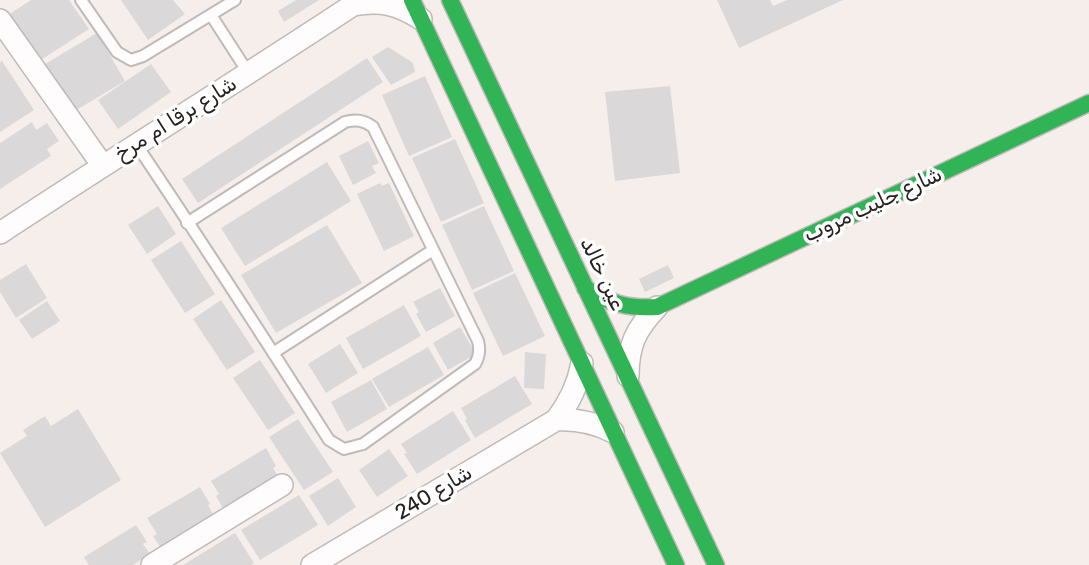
<!DOCTYPE html>
<meta charset="utf-8">
<style>
body{margin:0}
canvas{display:block;background:#f6eeeb}
</style>
<canvas width="1089" height="565"></canvas>
<script>
const context = document.querySelector('canvas').getContext('2d');
context.lineJoin = 'round';
function fillPath(path, color) { context.fillStyle = color; context.fill(path, 'evenodd'); }
function stroke(path, color, width, dash) { context.strokeStyle = color; context.lineWidth = width; context.lineCap = dash ? 'butt' : 'round'; context.setLineDash(dash || []); context.stroke(path); }
function write(font, color, halo, rows, align = 'center') {
  context.font = font + ' Rubik,"Noto Naskh Arabic",sans-serif'; context.lineWidth = 7; context.setLineDash([]); context.textBaseline = 'middle'; context.strokeStyle = halo; context.fillStyle = color; for (const [text, x, y, turn = 0] of rows) {
    context.save(); context.translate(x, y); context.rotate((+turn || 0) * Math.PI / 180); context.textAlign = isNaN(turn) ? turn : align; if (halo) context.strokeText(text, 0, 0); context.fillText(text, 0, 0); context.restore();
  }
}
fillPath(new Path2D(`
 M31,0H69L89,29L39,61L8,15Z
 M121,0H173L185,14L148,40Z
 M296,0H319L284,22L278,11Z
 M717,0H770L773,6L787,0H843L739,48Z
 M97,33L125,81L73,112L45,64Z
 M388,47L413,63L415,72L391,85L372,57Z
 M367,58L383,82L198,203L182,179Z
 M2,61L34,110L0,132V62Z
 M151,64L171,92L118,129L98,100Z
 M425,76L452,137L409,156L382,95Z
 M670,86L680,173L615,181L605,92Z
 M32,122L36,130L47,123L59,141L47,149L51,156L0,189V143Z
 M455,139L484,203L441,222L412,158Z
 M368,141L379,163L372,166L376,173L353,185L339,156Z
 M327,162L351,201L245,266L221,228Z
 M380,183L382,186L389,183L414,236L384,251L357,194Z
 M158,206L176,234L147,254L128,225Z
 M484,206L514,271L472,290L442,225Z
 M327,225L362,283L276,333L241,275Z
 M181,241L215,294L185,313L151,260Z
 M26,264L47,298L16,318L0,292V280Z
 M668,265L674,278L645,292L639,279Z
 M515,273L545,336L503,356L473,293Z
 M440,288L455,316L426,332L416,314L419,312L413,302Z
 M221,300L255,352L227,370L193,319Z
 M47,301L60,321L32,339L19,320Z
 M404,305L421,336L363,369L346,338Z
 M460,327L476,354L448,370L433,343Z
 M340,344L358,373L326,393L308,364Z
 M428,347L444,375L389,407L372,379Z
 M525,352L546,354L544,389L524,388Z
 M260,360L295,413L268,430L233,378Z
 M515,376L532,404L475,438L465,420L467,419L461,408Z
 M371,380L387,409L347,432L331,402Z
 M78,409L121,480L45,527L0,453L27,436L23,430L45,416L51,426Z
 M453,411L471,440L417,474L404,454L407,453L401,444Z
 M298,419L333,472L304,490L269,437Z
 M266,448L276,466L273,468L279,477L224,510L216,496L219,494L211,481Z
 M389,449L408,476L377,497L359,470Z
 M338,478L356,507L328,526L309,496Z
 M200,487L210,504L208,505L214,516L161,548L153,536L157,534L147,518Z
 M299,495L318,525L260,560L241,530Z
 M136,525L147,542L143,544L150,554L133,565H89L84,557Z
 M235,533L254,563L251,565H183Z`), '#dbd8d9');
const lane = new Path2D(`
 M81,0L117,52L131,60L143,56L235,0
 M211,15L249,74
 M136,144C202,242 266,341 329,440L344,449L363,444L475,364C480,356 480,349 478,341L373,127C364,120 356,119 345,122L187,223
 M273,353L433,250`);
const street = new Path2D(`
 M353,5C381,0 397,4 421,19
 M0,20L103,166
 M0,233C117,156 236,82 353,5L358,0
 M628,376C628,345 636,329 657,307
 M556,420C577,419 594,422 613,432
 M152,565L282,485
 M312,565L556,420C570,402 578,385 582,363`);
const fast = new Path2D(`
 M412,0L676,565
 M450,0L716,565
 M585,288C608,303 629,309 657,307L1089,103`);
stroke(lane, '#c0bab8', 14);
stroke(street, '#c0bab8', 24);
stroke(fast, '#c0bab8', 19);
stroke(lane, '#fefcfc', 10);
stroke(street, '#fefcfc', 21);
stroke(fast, '#30b455', 16);
write('21px', '#27211f', '#fff', [
 ["شارع برقا ام مرخ",176,119,-32],
 ["شارع جليب مروب",873,205,-25],
 ["عين خالد",602,274,65],
 ["شارع 240",434,493,-31]
]);
</script>
